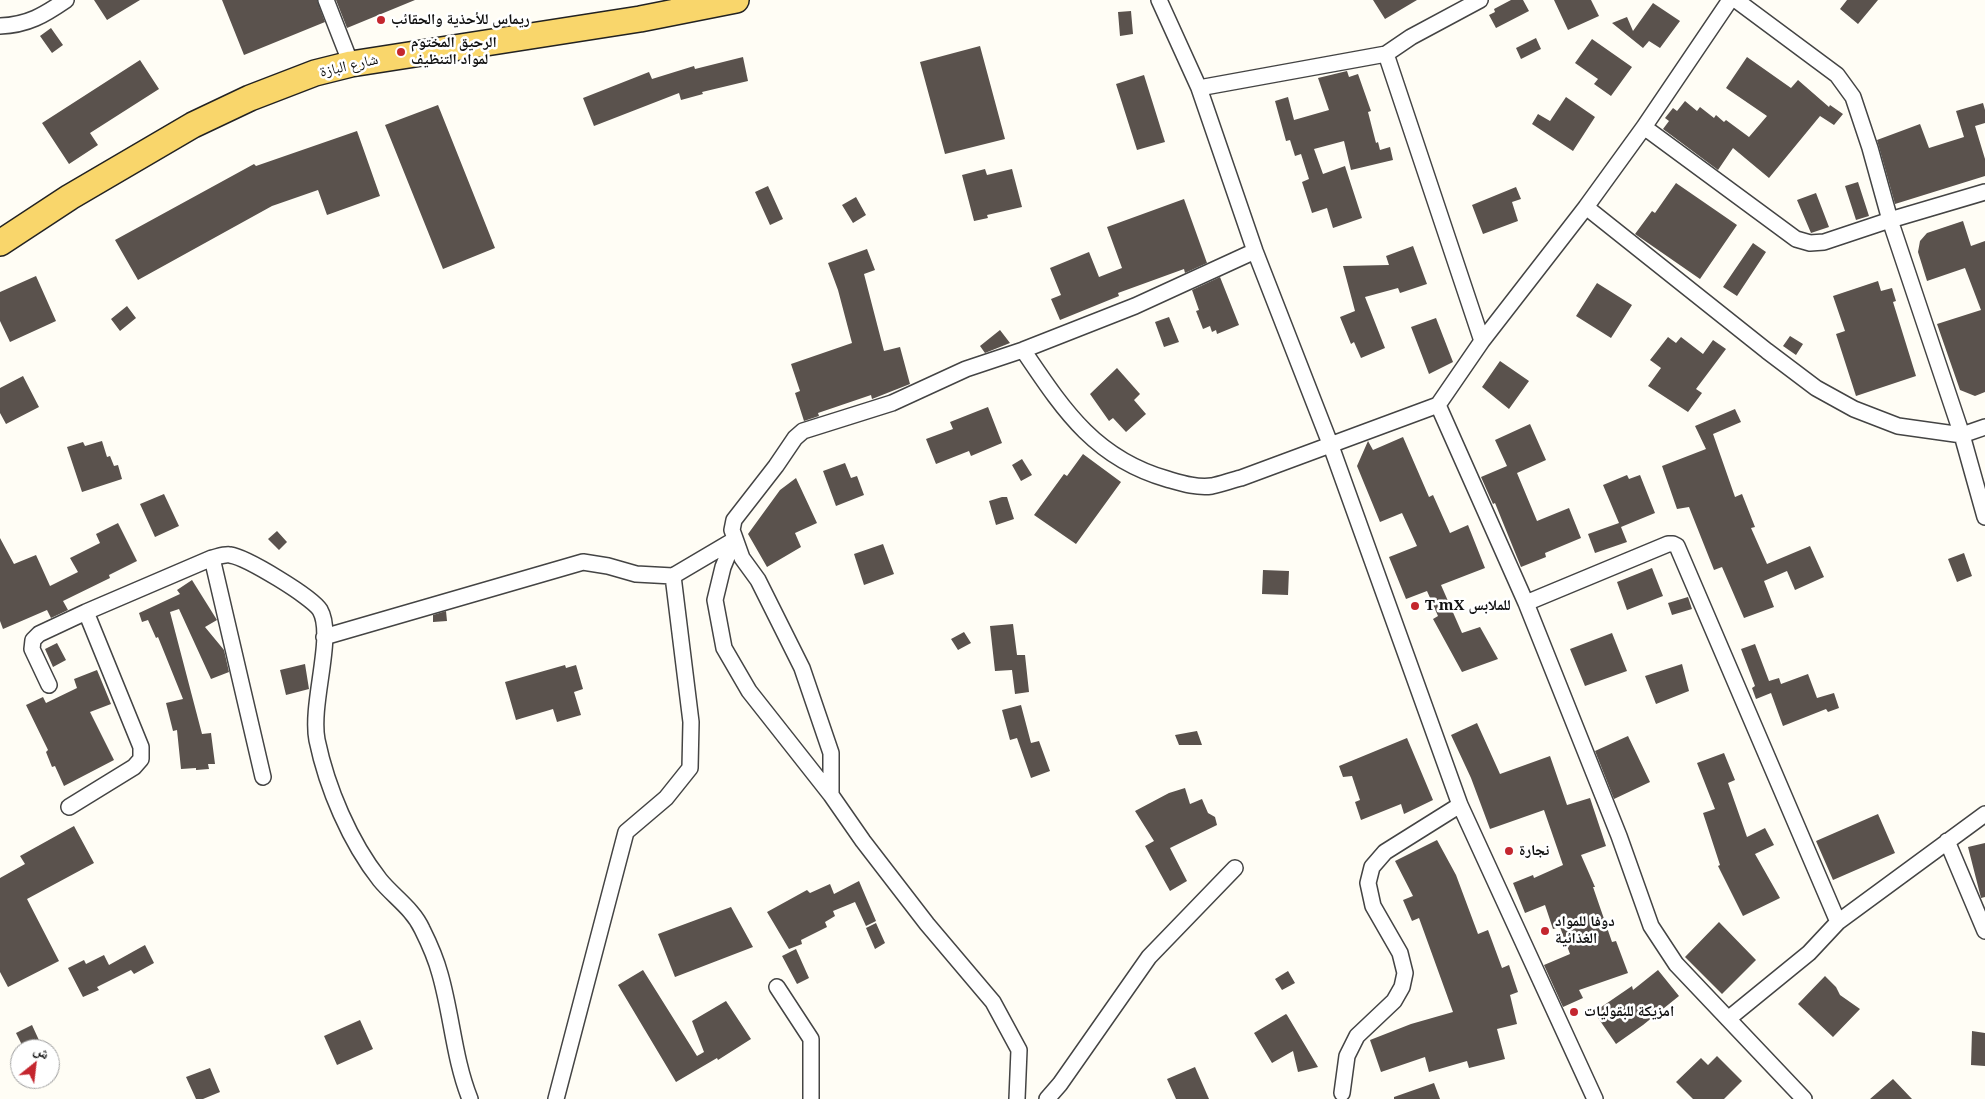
<!DOCTYPE html>
<meta charset="utf-8">
<style>
body{margin:0}
#map{position:relative;width:1985px;height:1099px;overflow:hidden;background:#fffdf5;font-family:"Noto Serif","Noto Naskh Arabic",serif}
canvas{display:block}
.north{position:absolute;left:10px;top:1039px;width:50px;height:50px;box-sizing:border-box;background:#fff;border:1px solid #a0a0a0;border-radius:50%;rotate:29deg;font-size:14px;font-weight:700;line-height:20px;text-align:center;color:#111}
.north::after{content:'';display:block;margin:auto;width:18px;height:22px;background:#c4262e;clip-path:polygon(50% 0,100% 100%,50% 72%,0 100%)}
</style>
<div id="map">
<canvas width="1985" height="1099"></canvas>
<div class="north">ش</div>
</div>
<script>
const context = document.querySelector('canvas').getContext('2d');
context.lineJoin = 'round';
function fillPath(path, color) { context.fillStyle = color; context.fill(path, 'evenodd'); }
function stroke(path, color, width, dash) { context.strokeStyle = color; context.lineWidth = width; context.lineCap = dash ? 'butt' : 'round'; context.setLineDash(dash || []); context.stroke(path); }
function write(font, color, halo, rows, align = 'center') {
  context.font = font + ' "Noto Serif","Noto Naskh Arabic",serif'; context.lineWidth = 5; context.setLineDash([]); context.textBaseline = 'middle'; context.strokeStyle = halo; context.fillStyle = color; for (const [text, x, y, turn = 0] of rows) {
    context.save(); context.translate(x, y); context.rotate((+turn || 0) * Math.PI / 180); context.textAlign = isNaN(turn) ? turn : align; if (halo) context.strokeText(text, 0, 0); context.fillText(text, 0, 0); context.restore();
  }
}
fillPath(new Path2D(`
 M94,0H140L107,20Z
 M222,0H317L325,22L244,55Z
 M336,0H415L347,28Z
 M1373,0H1417L1385,19Z
 M1511,0H1523L1529,11L1496,28L1489,15L1495,12L1494,9Z
 M1554,0H1591L1599,16L1568,30Z
 M1847,0H1878L1858,24L1840,9Z
 M1653,3L1680,21L1660,48L1649,41L1643,48L1612,23L1627,17L1633,31Z
 M1131,11L1133,34L1120,36L1118,12Z
 M51,28L63,45L52,53L40,36Z
 M1536,38L1541,49L1521,59L1516,48Z
 M1592,39L1632,67L1611,96L1594,84L1598,79L1575,63Z
 M980,46L1005,139L945,154L920,62Z
 M743,57L748,81L702,92L703,94L681,100L679,93L594,126L583,98L649,72L652,79L694,66L695,69Z
 M1747,57L1791,88L1798,80L1829,107L1830,105L1843,114L1834,125L1820,116L1769,178L1733,148L1718,170L1663,129L1669,121L1665,118L1673,108L1677,111L1685,101L1697,111L1700,107L1714,118L1716,115L1724,122L1726,120L1749,137L1767,116L1726,88Z
 M140,60L159,89L90,133L98,145L69,164L42,123Z
 M1347,71L1349,77L1358,74L1371,111L1368,112L1376,143L1378,142L1380,150L1390,147L1393,160L1351,170L1344,141L1314,149L1323,174L1345,166L1362,218L1333,228L1327,208L1312,213L1302,182L1309,179L1301,154L1295,156L1290,140L1286,141L1275,101L1288,97L1294,120L1329,110L1318,78Z
 M1144,75L1165,142L1137,150L1116,84Z
 M1566,97L1595,117L1573,151L1532,124L1538,114L1550,121Z
 M1983,103L1985,110V123L1975,126L1985,159V176L1895,204L1877,140L1920,124L1929,148L1964,137L1956,111Z
 M438,105L495,248L443,269L385,125Z
 M357,131L380,196L327,215L318,190L272,206L138,280L115,240L254,164L256,166Z
 M985,169L987,175L1012,169L1022,207L987,215L988,218L974,221L962,175Z
 M1858,182L1869,216L1856,220L1845,186Z
 M1676,183L1737,225L1700,279L1635,234L1652,211L1655,213Z
 M768,186L783,219L770,225L755,192Z
 M1516,187L1521,199L1512,202L1518,221L1483,234L1472,205Z
 M1816,193L1829,227L1811,233L1797,200Z
 M856,197L866,215L853,223L842,205Z
 M1184,199L1207,263L1185,273L1184,269L1118,293L1119,296L1060,320L1051,299L1061,295L1050,268L1089,252L1099,277L1122,268L1107,227Z
 M1963,221L1971,246L1985,241V392L1975,396L1960,390L1937,324L1981,310L1965,268L1927,281L1918,252L1920,241L1927,233Z
 M1753,243L1766,252L1737,296L1723,287Z
 M1413,246L1427,284L1400,293L1398,288L1365,297L1385,348L1361,358L1354,342L1351,344L1340,317L1355,311L1343,266L1389,265L1386,256Z
 M867,249L875,270L864,274L884,351L900,347L910,384L872,399L871,395L818,413L819,416L804,421L795,393L800,391L791,364L852,343L838,290L828,263Z
 M36,276L56,321L10,342L0,321V292Z
 M1220,277L1239,325L1217,334L1216,330L1212,332L1210,326L1203,329L1196,311L1199,310L1192,290Z
 M1878,281L1881,291L1892,288L1896,301L1893,302L1916,376L1856,396L1836,334L1845,331L1833,296Z
 M1597,283L1632,305L1611,338L1576,316Z
 M127,306L136,318L120,331L111,319Z
 M1169,317L1179,342L1164,347L1155,322Z
 M1436,318L1453,362L1429,374L1411,327Z
 M1000,330L1010,343L985,353L980,346Z
 M1790,336L1803,344L1796,355L1783,346Z
 M1668,337L1676,343L1681,337L1703,354L1713,340L1726,349L1696,389L1702,393L1688,412L1648,386L1661,368L1650,360Z
 M1500,361L1529,381L1509,409L1482,387Z
 M1117,368L1140,394L1134,400L1146,414L1126,432L1113,418L1109,421L1090,394Z
 M23,376L39,407L6,424L0,413V388Z
 M988,407L1002,443L971,456L969,451L936,464L926,439L953,429L950,422Z
 M1735,409L1741,422L1713,434L1735,497L1742,494L1755,527L1751,528L1767,564L1810,546L1824,577L1795,590L1787,571L1764,581L1774,607L1744,618L1722,567L1714,570L1689,507L1677,509L1662,466L1706,449L1695,426Z
 M1530,424L1546,460L1517,473L1537,521L1569,508L1581,538L1545,553L1546,557L1521,567L1495,503L1493,504L1481,477L1507,466L1495,440Z
 M1403,437L1429,497L1433,495L1450,533L1468,525L1485,568L1441,585L1462,633L1480,627L1498,659L1462,672L1433,619L1438,616L1427,591L1406,599L1389,557L1417,546L1402,513L1380,522L1357,466L1368,441L1373,450Z
 M102,441L107,457L110,456L114,466L118,465L122,479L82,492L67,447L83,442L85,446Z
 M1083,454L1121,482L1076,544L1034,515L1064,474L1067,476Z
 M1022,459L1032,475L1021,481L1012,465Z
 M845,463L851,478L857,476L864,495L836,506L823,471Z
 M1627,475L1629,479L1640,475L1655,513L1621,527L1627,542L1595,553L1588,534L1619,523L1603,485Z
 M796,478L817,523L795,533L801,547L767,567L748,534L780,490Z
 M164,494L179,526L155,537L140,504Z
 M1002,497H1007L1014,519L996,525L989,501Z
 M118,523L137,561L109,575L110,578L63,601L68,610L51,618L47,610L3,629L0,621V538L14,564L36,555L50,586L78,572L70,558L100,543L96,534Z
 M277,531L287,542L279,550L268,539Z
 M883,544L894,574L864,585L854,554Z
 M1964,553L1972,576L1957,582L1948,559Z
 M1652,568L1663,596L1627,610L1617,582Z
 M1263,570L1289,571L1288,595L1262,594Z
 M192,580L217,620L205,627L224,650L229,672L211,679L179,609L170,612L202,734L211,733L215,764H208L209,769L196,770V768L181,769L177,730L173,731L166,703L183,699L158,637L156,638L148,620L142,622L139,613L180,594L177,590Z
 M1688,597L1692,609L1672,615L1668,603Z
 M446,611L447,621L433,622V615Z
 M1013,624L1017,655H1025L1029,692L1015,694L1012,670L995,671L990,626Z
 M964,632L971,643L958,650L951,639Z
 M1612,633L1627,671L1585,686L1570,649Z
 M57,643L66,660L53,667L45,649Z
 M1755,644L1769,681L1779,678L1781,684L1808,674L1817,698L1834,693L1839,708L1828,712L1826,709L1783,726L1771,693L1756,699L1752,688L1755,686L1741,649Z
 M305,664L309,689L286,695L280,670Z
 M1682,664L1689,691L1656,704L1645,676Z
 M565,665L566,668L576,665L583,689L574,692L581,715L557,722L553,709L516,720L505,682Z
 M97,670L111,704L90,712L114,760L64,786L55,766L52,767L46,752L48,750L26,705L43,697L46,703L77,688L74,679Z
 M1021,705L1031,743L1039,741L1050,771L1031,778L1017,738L1010,740L1002,710Z
 M1477,723L1500,774L1550,756L1567,805L1590,798L1606,846L1581,855L1595,887H1593L1612,942L1616,941L1628,973L1579,990L1583,998L1563,1007L1544,965L1570,954L1560,927L1553,929L1545,905L1525,913L1513,883L1533,875L1534,878L1563,865L1544,810L1490,829L1471,778L1451,735Z
 M1197,731L1202,745H1179L1175,735Z
 M1628,736L1650,782L1614,799L1595,751Z
 M1407,738L1433,800L1404,814L1401,804L1361,820L1355,802L1360,800L1352,776L1343,777L1339,766Z
 M1724,753L1735,780L1728,783L1747,837L1765,828L1774,845L1755,854L1780,898L1743,916L1718,866L1720,865L1703,813L1715,809L1697,763Z
 M1185,788L1190,804L1202,799L1208,813L1215,817L1217,825L1170,848L1187,881L1170,891L1145,846L1154,841L1135,811L1169,793Z
 M1878,814L1895,853L1833,880L1816,841Z
 M74,826L94,863L27,899L59,961L8,987L0,972V878L25,864L20,856Z
 M1437,840L1456,875L1478,934L1488,930L1502,968L1509,965L1518,992L1510,995L1517,1024L1497,1029L1505,1059L1469,1068L1467,1061L1429,1072L1425,1057L1381,1072L1370,1040L1411,1024L1453,1012L1419,918L1412,921L1403,900L1413,896L1395,861Z
 M1985,843V897L1981,898L1968,847Z
 M859,881L876,921L866,926L855,902L833,911L835,916L825,922L827,927L801,940L802,944L789,949L767,912L807,890L810,893L830,884L834,894Z
 M731,907L753,947L675,977L658,934Z
 M1719,922L1756,960L1722,994L1685,957Z
 M876,923L885,943L875,949L866,928Z
 M145,945L154,963L134,974L131,970L97,987L99,990L83,997L68,968L84,960L86,964L104,955L109,965Z
 M796,949L809,978L797,984L782,956Z
 M643,970L697,1056L704,1052L692,1021L726,1001L751,1039L718,1060L717,1058L676,1082L618,985Z
 M1658,970L1679,996L1643,1025L1616,1044L1594,1012L1632,986L1633,990Z
 M1288,971L1295,983L1282,990L1275,979Z
 M1825,976L1836,987L1840,995L1860,1009L1833,1037L1798,1004Z
 M1286,1014L1287,1015L1318,1067L1298,1072L1293,1051L1272,1063L1254,1033Z
 M360,1020L373,1049L337,1065L324,1036Z
 M32,1025L43,1049H24L16,1033Z
 M1972,1031L1985,1033V1066L1971,1065Z
 M1717,1056L1742,1081L1724,1099H1693L1676,1082L1701,1058L1708,1065Z
 M1195,1067L1209,1099H1176L1167,1079Z
 M210,1068L220,1092L203,1099H196L186,1077Z
 M1893,1079L1912,1099H1870Z
 M1434,1083L1440,1099H1394V1097Z`), '#5a524d');
const minor = new Path2D(`
 M326,0L351,64
 M1159,0L1199,88L1255,251L1331,446L1460,805L1595,1099
 M1736,0L1837,75L1853,97L1870,148L1890,220L1962,435L1985,517
 M0,26C28,25 44,15 66,0
 M1386,54L1482,341
 M1199,88L1386,54L1411,37L1480,0
 M1644,127L1796,239L1810,243L1824,242L1890,220L1985,192
 M1586,207L1767,351L1816,388L1854,409L1898,426L1962,435L1985,427
 M1023,350C1063,409 1094,458 1167,479C1181,483 1196,488 1212,486C1222,484 1232,480 1241,478L1438,405L1482,341L1586,207L1644,127L1730,0
 M1438,405L1526,603L1619,836L1651,926L1676,964L1804,1099
 M734,540L723,567L715,600L724,648L749,691L831,795
 M212,558L263,777
 M1526,603L1668,544H1673L1677,546L1838,922L1809,953L1728,1019
 M324,637L583,562L608,566L636,574L673,576L734,540
 M49,685L32,649L33,640L39,634L86,612
 M69,807L134,767L141,759V747L86,612L212,558C217,557 225,554 230,555C246,557 312,597 320,610C335,636 310,703 317,740C327,788 350,842 380,880C393,896 413,909 422,929C429,943 436,959 440,974C452,1016 454,1059 470,1099
 M1947,841L1985,931
 M1838,922L1985,814
 M777,987L811,1039V1099
 M1342,1093L1347,1056L1357,1036L1394,1001L1402,987L1405,973L1400,953L1373,906L1368,883L1372,867L1385,852L1460,805
 M556,1099L626,832L666,798L690,768L691,722L673,576
 M1017,1099L1019,1050L993,1002L927,924L863,841L831,795V753L802,668L758,580L742,558L732,530L734,520L776,466L795,438L803,431L892,403L966,369L1023,350L1135,306L1255,251
 M1047,1099L1060,1084L1149,957L1235,868`);
const primary = new Path2D(`
 M0,243L70,197L193,125L250,98L315,73L351,64L640,19L736,0`);
stroke(minor, '#444', 18);
stroke(primary, '#222', 28);
stroke(minor, '#fff', 15);
stroke(primary, '#f9d66b', 25);
for (const [x, y, r, color] of [
 [381,20,5,"#c4262e"],
 [401,52,5,"#c4262e"],
 [1415,606,5,"#c4262e"],
 [1509,851,5,"#c4262e"],
 [1545,931,5,"#c4262e"],
 [1574,1012,5,"#c4262e"]
]) { const dot = new Path2D(); dot.arc(x, y, r, 0, 2 * Math.PI); context.fillStyle = color; context.fill(dot); stroke(dot, '#fff', 2); }
write('bold 15px', '#111', '#fff', [
 ["ريماس للأحذية والحقائب",391,20],
 ["الرحيق المختوم",411,43],
 ["لمواد التنظيف",411,60],
 ["T mX للملابس",1425,606],
 ["نجارة",1519,851],
 ["دوفا للمواد",1555,922],
 ["الغذائية",1555,939],
 ["امزيكة للبقوليات",1584,1012]
], 'left');
write('15px', '#111', '#fff', [
 ["شارع البازة",349,66,-13]
]);
</script>
